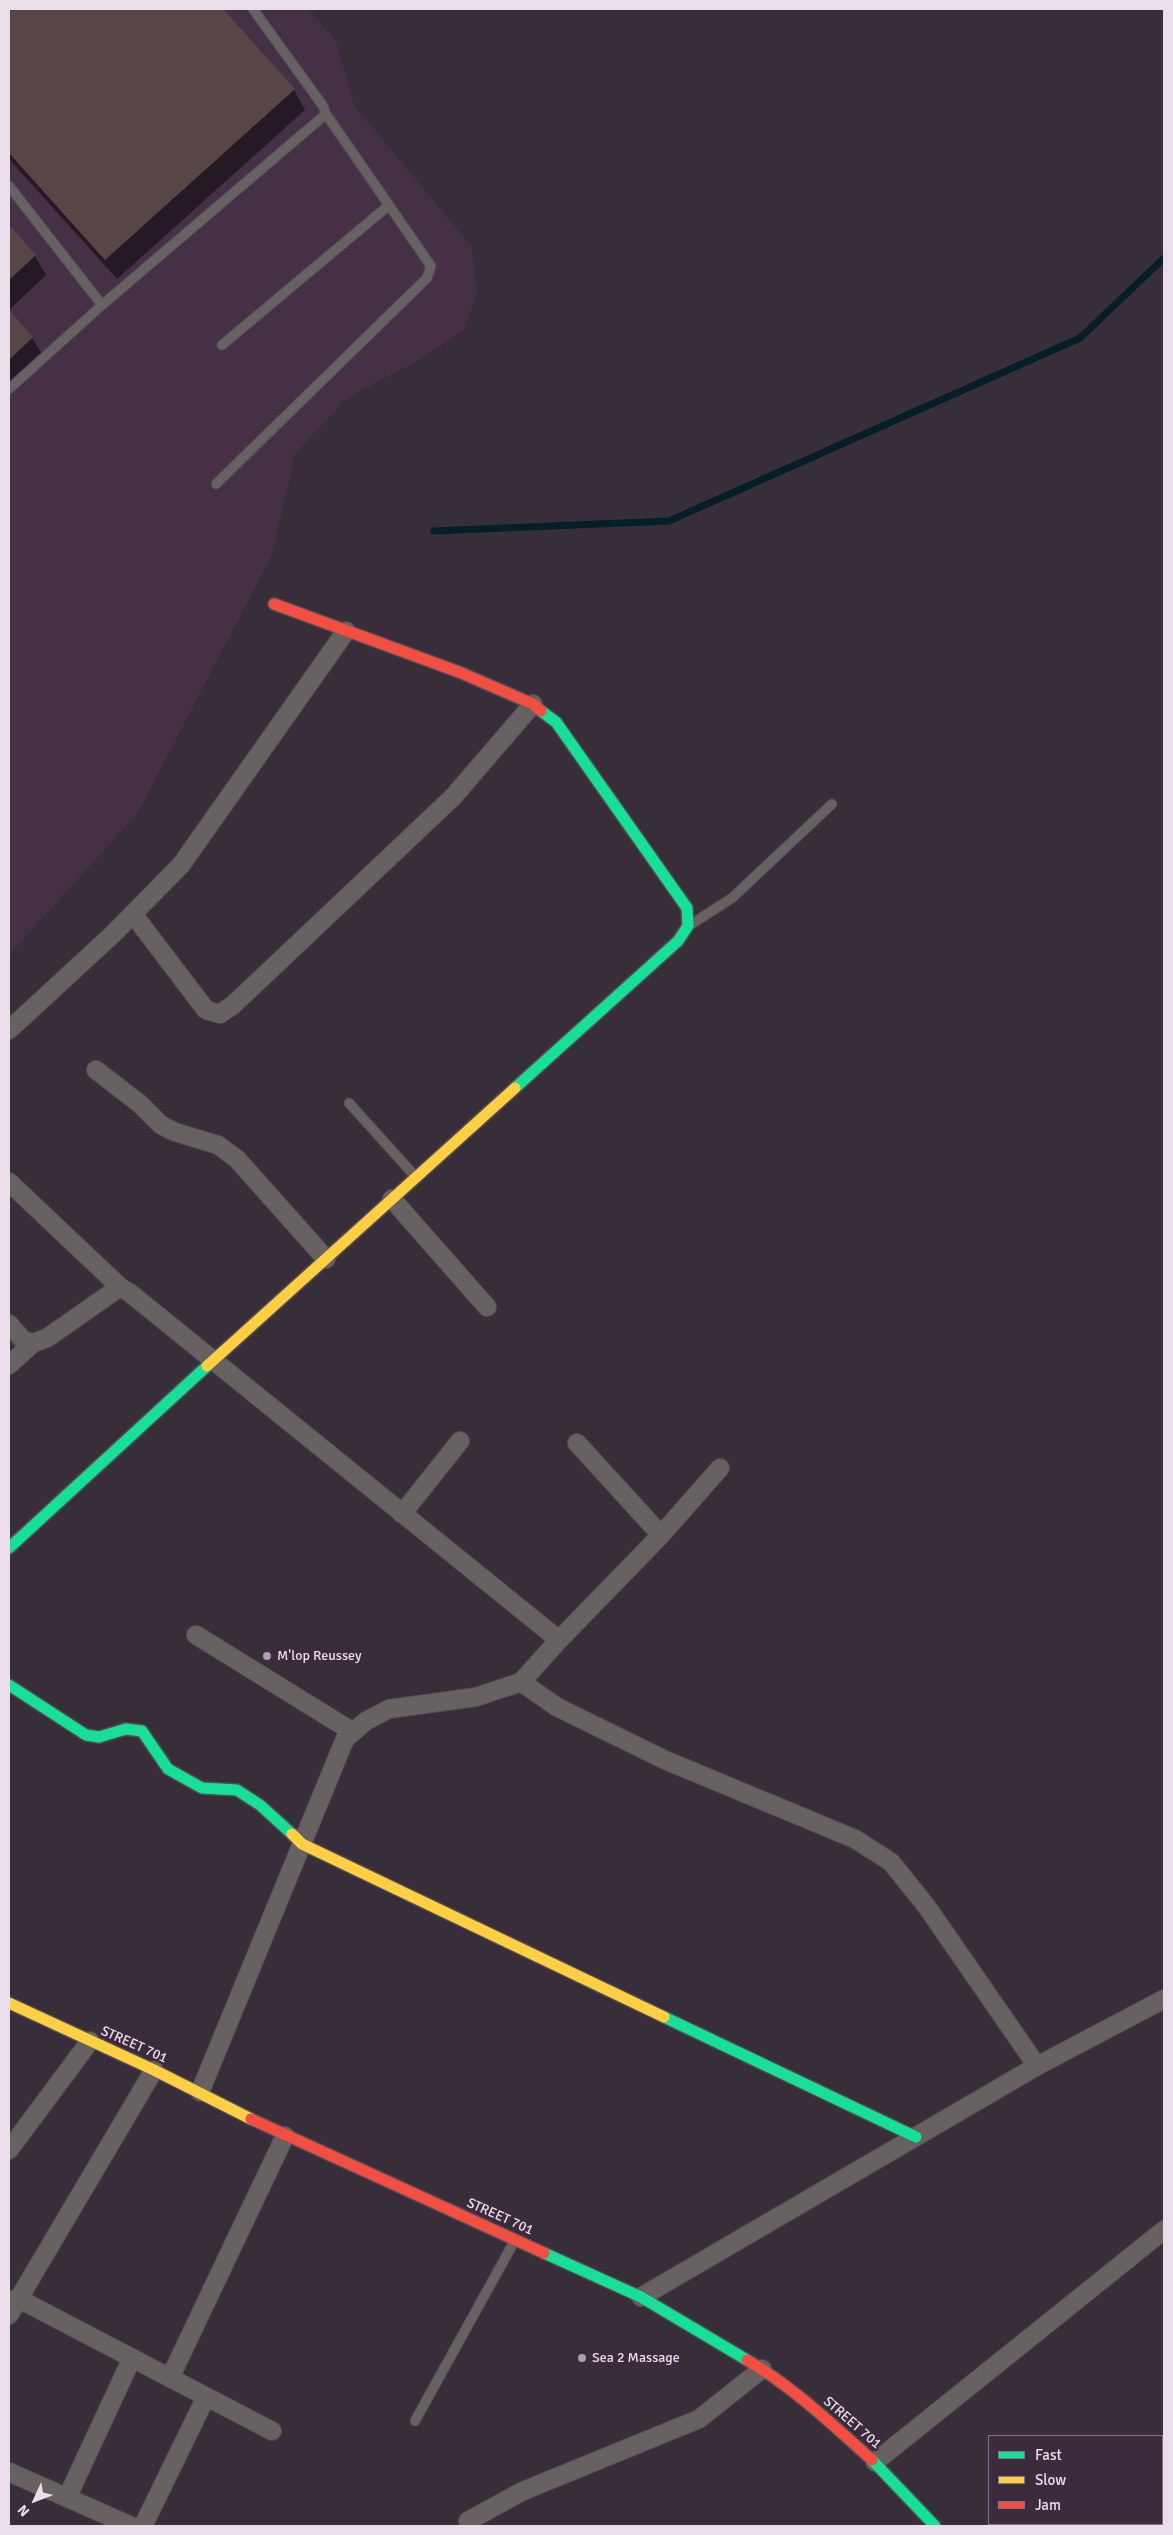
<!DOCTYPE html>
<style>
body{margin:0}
#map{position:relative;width:1173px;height:2535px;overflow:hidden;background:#382e39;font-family:Signika,sans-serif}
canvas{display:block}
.frame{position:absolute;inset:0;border:10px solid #eadeea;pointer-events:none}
.legend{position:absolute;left:988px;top:2435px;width:175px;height:90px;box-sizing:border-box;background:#3c2a3d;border:1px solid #827282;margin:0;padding:6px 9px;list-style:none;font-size:15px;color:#eadeea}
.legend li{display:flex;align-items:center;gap:10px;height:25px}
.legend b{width:25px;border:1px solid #827282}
.north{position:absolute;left:10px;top:2475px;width:50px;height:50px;-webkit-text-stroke:4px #3c2a3d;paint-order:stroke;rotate:227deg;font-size:14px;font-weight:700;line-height:20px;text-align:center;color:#eadeea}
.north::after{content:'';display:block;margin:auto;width:18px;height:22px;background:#eadeea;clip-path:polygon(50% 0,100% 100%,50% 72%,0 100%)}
</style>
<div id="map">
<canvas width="1173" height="2535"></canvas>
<div class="frame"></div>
<ul class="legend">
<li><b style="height:6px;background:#16e098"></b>Fast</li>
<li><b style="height:6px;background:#ffcf43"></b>Slow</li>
<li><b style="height:6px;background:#f24e42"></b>Jam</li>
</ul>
<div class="north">N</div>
</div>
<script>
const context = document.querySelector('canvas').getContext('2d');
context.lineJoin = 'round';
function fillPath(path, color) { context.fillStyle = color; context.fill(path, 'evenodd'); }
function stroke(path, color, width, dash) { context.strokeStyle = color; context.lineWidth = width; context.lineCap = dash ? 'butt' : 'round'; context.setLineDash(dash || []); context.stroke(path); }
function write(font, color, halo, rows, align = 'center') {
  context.font = font + ' Signika,sans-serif'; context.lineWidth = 5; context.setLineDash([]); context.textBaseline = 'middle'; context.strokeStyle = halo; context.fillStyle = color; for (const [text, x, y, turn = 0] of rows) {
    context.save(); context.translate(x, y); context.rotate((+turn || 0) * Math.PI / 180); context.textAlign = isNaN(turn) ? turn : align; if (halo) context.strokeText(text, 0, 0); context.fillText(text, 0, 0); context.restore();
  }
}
fillPath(new Path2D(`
 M9,9H308L336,41L354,105L472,247L477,294L464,330L424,357L346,399L295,454L272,555L137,814L9,955Z`), '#453046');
fillPath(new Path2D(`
 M9,9H221L294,90L305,110L117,279L9,159Z
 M9,227L35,256L46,275L9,310Z
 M9,312L32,338L44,357L9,390Z`), '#0007');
stroke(new Path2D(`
 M434,531L669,521L1080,338L1164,258`), '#051e27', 7);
fillPath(new Path2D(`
 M9,9H223L295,89L105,260L9,153Z
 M9,225L36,255L9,280Z
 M9,310L33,337L9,360Z`), '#584647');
const lane = new Path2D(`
 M9,186L102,305
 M222,345L388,206
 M9,389L102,305L326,114L323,106L253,9
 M216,484L427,278L431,266L326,114
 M690,925L732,898L832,804
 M349,1103L414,1175
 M415,2421L514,2242`);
const street = new Path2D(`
 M133,914L206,1010L220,1014L233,1005L453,797L533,704
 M9,1030L113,934L181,865L346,631
 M96,1070L140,1104L161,1125L175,1132L218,1145L237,1159L326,1259
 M9,1182L120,1287L130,1293L559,1640
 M392,1199L487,1307
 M9,1324L23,1340L33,1343
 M9,1365L33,1343L47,1338L120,1287
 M577,1443L661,1535
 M402,1514L460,1441
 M196,1635L353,1732
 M521,1682L557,1707L665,1760L855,1839L891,1862L927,1907L1037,2066
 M200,2092L345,1739L366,1721L389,1709L476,1697L521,1682L559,1640L661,1535L720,1468
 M9,2150L90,2041
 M641,2297L1037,2066L1164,1999
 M17,2298L272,2431
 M9,2315L154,2070
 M170,2378L285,2136
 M875,2462L1164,2230
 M9,2472L131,2526
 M67,2498L132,2358
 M1162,2498L1164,2496
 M468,2521L523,2491L699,2419L762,2369
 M143,2526L206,2397
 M1126,2526L1129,2524`);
const fast = new Path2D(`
 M515,1088L678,941L688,926L687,908L556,722L541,711
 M9,1548L207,1366
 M9,1685L86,1735L99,1737L126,1729L142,1731L168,1769L202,1788L237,1790L260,1805L292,1834
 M664,2017L916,2137
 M544,2253L641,2297L747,2360
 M872,2460L935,2526`);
const slow = new Path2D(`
 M207,1366L515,1088
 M292,1834L302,1844L664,2017
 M9,2003L154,2070L251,2119`);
const jam = new Path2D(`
 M274,604L459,672L533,704L541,711
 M251,2119L544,2253
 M747,2360C793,2387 833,2425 872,2460`);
stroke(lane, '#544b54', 11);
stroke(street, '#544b54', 20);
stroke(fast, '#544b54', 14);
stroke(slow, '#544b54', 14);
stroke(jam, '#544b54', 14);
stroke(lane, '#676261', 9);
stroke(street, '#676261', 18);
stroke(fast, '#16e098', 11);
stroke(slow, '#ffcf43', 11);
stroke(jam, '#f24e42', 11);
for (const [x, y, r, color] of [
 [267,1656,5,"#aca0ac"],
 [582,2358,5,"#aca0ac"]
]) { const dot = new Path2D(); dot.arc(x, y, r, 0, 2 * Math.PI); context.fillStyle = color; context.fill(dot); stroke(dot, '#3c2a3d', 2); }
write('14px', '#eadeea', '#3c2a3d', [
 ["M'lop Reussey",277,1656],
 ["Sea 2 Massage",592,2358]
], 'left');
write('14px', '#eadeea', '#3c2a3d', [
 ["STREET 701",134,2045,24],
 ["STREET 701",500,2217,24],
 ["STREET 701",852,2423,41]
]);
</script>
